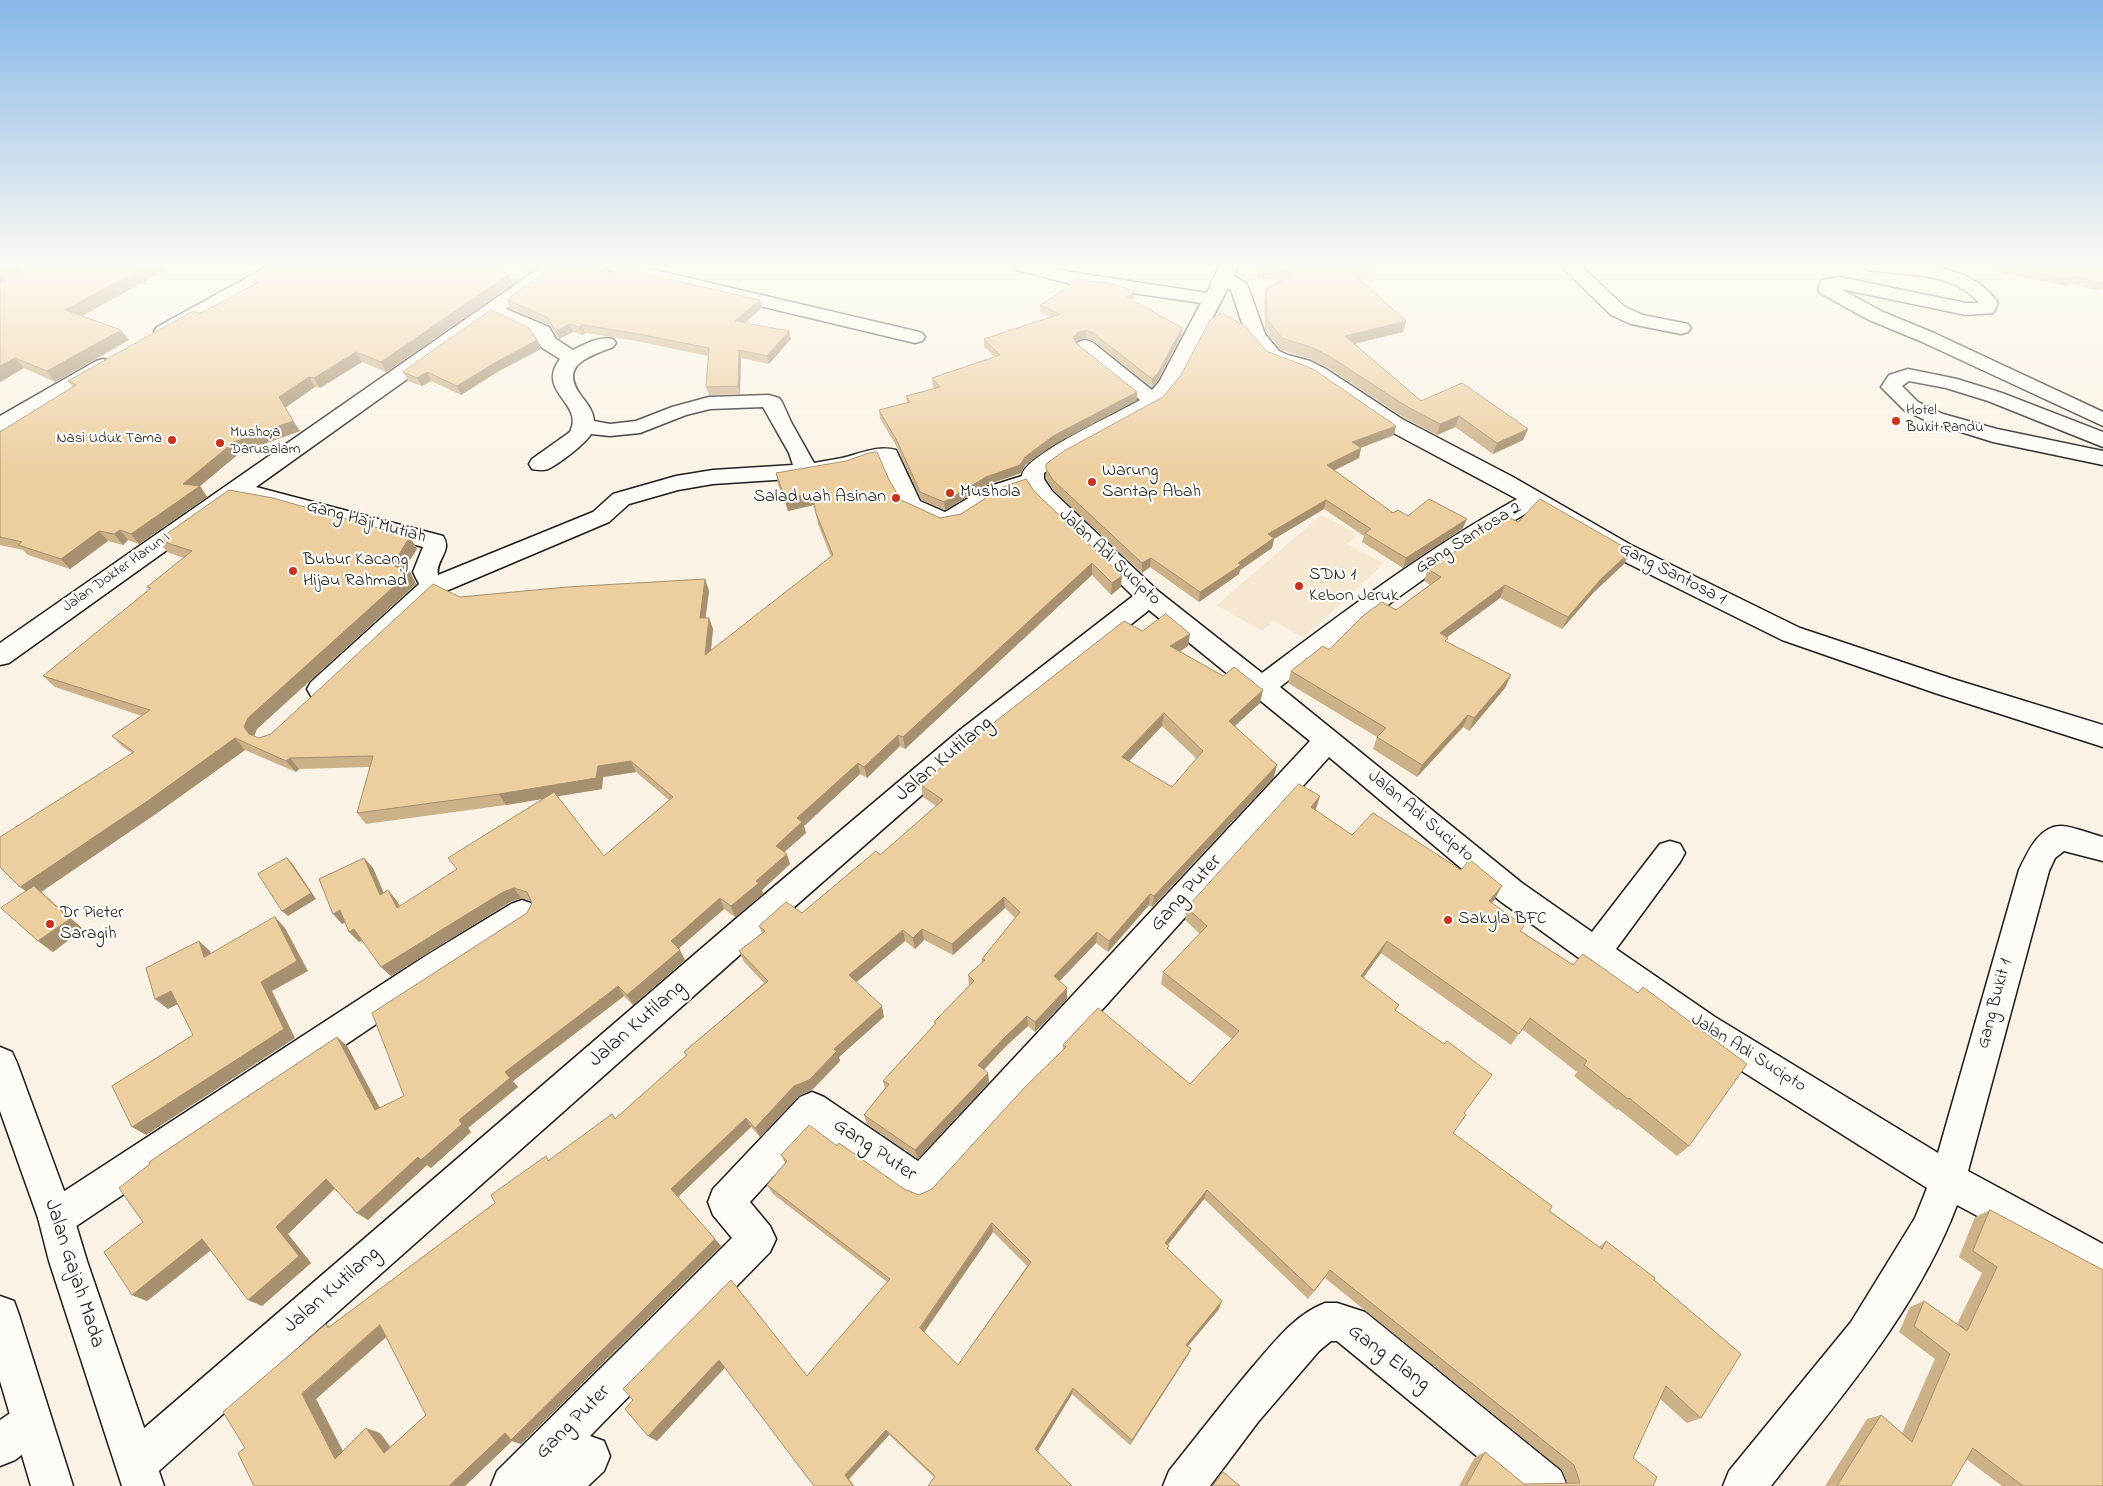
<!DOCTYPE html>
<style>
body{margin:0}
canvas{display:block;background:#faf3e5}
</style>
<canvas width="2103" height="1486"></canvas>
<script>
const context = document.querySelector('canvas').getContext('2d');
context.lineJoin = 'round';
function fillPath(path, color) { context.fillStyle = color; context.fill(path, 'evenodd'); }
function stroke(path, color, width, dash) { context.strokeStyle = color; context.lineWidth = width; context.lineCap = dash ? 'butt' : 'round'; context.setLineDash(dash || []); context.stroke(path); }
function write(font, color, halo, rows, align = 'center') {
  context.font = font + ' "Indie Flower",sans-serif'; context.lineWidth = 4.5; context.setLineDash([]); context.textBaseline = 'middle'; context.strokeStyle = halo; context.fillStyle = color; for (const [text, x, y, turn = 0] of rows) {
    context.save(); context.translate(x, y); context.rotate((+turn || 0) * Math.PI / 180); context.textAlign = isNaN(turn) ? turn : align; if (halo) context.strokeText(text, 0, 0); context.fillText(text, 0, 0); context.restore();
  }
}
fillPath(new Path2D(`
 M1321,515L1358,534L1347,544L1384,563L1304,638L1274,621L1262,631L1217,605Z`), '#f6e8d0');
const minor = new Path2D(`
 M268,266H290L287,270L171,335L164,337L157,335L154,331L157,327Z
 M542,266H563L506,309L549,327L556,339L573,350C585,344 600,336 613,339L616,343L613,347C591,356 559,364 580,394C586,403 593,409 594,421L610,424L636,421L672,407L709,397L769,395L779,398L782,402L791,422L814,463C823,461 833,460 842,458C860,454 876,445 896,450L920,501L945,512L987,487L1022,476C1022,456 1120,412 1140,400L1078,350L1075,346L1078,342L1085,340L1092,342L1152,390L1159,382L1201,303L1071,284L1017,270L1014,266H1045L1071,272L1207,293L1219,266H1237L1234,276L1246,283L1248,287L1265,334L1279,351L1288,355L1310,361L1326,369L1402,419L1513,477L1631,545L1800,628L1953,679L2103,725V747L1935,693L1782,640L1615,557L1534,509C1443,560 1362,624 1280,687L1522,883L1592,932L1660,844L1670,841L1680,844L1685,853L1680,862L1616,949L1715,1017L1938,1153L2019,870C2027,854 2038,826 2061,826C2072,826 2091,834 2103,837V861L2064,851L2055,858L2049,871L1968,1171L2103,1244V1284L1957,1205C1917,1311 1840,1398 1771,1486H1723L1729,1471L1851,1322L1915,1218L1927,1188L1691,1039L1500,901L1329,757L934,1197L921,1202L908,1197L815,1131L750,1202L770,1226L776,1239L770,1252L590,1436L604,1441L610,1456L604,1471L588,1486H491L497,1471L732,1238L713,1215L708,1202L713,1189L800,1097L812,1092L824,1097L918,1161L1310,741L1149,610L980,744L760,937L151,1478L136,1484L121,1478L115,1463L121,1448L738,917L960,730L1133,596L1035,501L1028,489L1003,497L961,524L942,528L904,511L892,491L880,462L870,463L848,471L805,478L713,484L678,490L629,504L609,522L439,594L329,696L320,699L311,696L307,689L311,682L419,584L413,572L423,547L241,497L9,663L0,665V643ZM1228,288L1231,290L1246,335L1265,359L1274,364L1296,370L1312,377L1386,429L1517,499C1426,549 1345,611 1262,673L1158,591L1052,491L1044,479V473L1063,459L1161,405L1178,384ZM494,317L534,335L541,347L560,359C535,392 585,403 570,432L532,459L529,464L532,469C538,470 542,471 548,469C559,464 585,444 591,434L610,436L640,433L686,415L710,409L763,407L789,453L793,465L713,470L676,476L613,494L593,512L438,575C435,560 453,551 443,536L256,487Z
 M606,266H638L915,331L922,333L925,337L922,341L915,343L609,270Z
 M1561,266H1581L1625,307L1643,315L1688,324L1691,328L1688,332L1681,334L1631,324L1611,315Z
 M1865,266C1911,266 1968,259 1998,303L1993,313L1966,315L1841,289L1883,312L1934,333L2103,412V426L1920,341L1869,320L1820,293L1818,289L1822,280L1839,277L1966,303H1979C1954,273 1910,275 1874,271L1868,270Z
 M103,359L110,361L113,365L110,369L8,430L0,431V416L96,361Z
 M1908,369L1957,379L2002,393L2103,432V447L1988,401L1946,388L1909,381L1902,386L1918,402L1943,414L1997,429L2103,451V465L1993,442L1929,422L1904,410L1881,387L1889,375Z
 M522,900L533,904L537,913L533,922L449,975L69,1231L56,1236L43,1231L38,1218L43,1205L427,955L511,904Z
 M1325,1303H1337L1365,1312L1561,1471L1567,1486H1513L1337,1341H1331L1319,1351L1258,1422L1210,1486H1163L1169,1471C1198,1435 1226,1398 1256,1363C1277,1339 1295,1315 1325,1303Z
 M32,1402L46,1408L52,1422L46,1436L15,1460L0,1466V1420L18,1408Z`);
const major = new Path2D(`
 M0,1047L12,1052L17,1063L74,1218L87,1261L164,1486H122L49,1261L38,1218L0,1111Z
 M0,1296L14,1301L19,1315L73,1486H31L0,1381Z`);
stroke(minor, '#1c1c1c', 3);
stroke(major, '#1c1c1c', 3);
fillPath(minor, '#fdfcf7');
fillPath(major, '#fdfcf7');
fillPath(new Path2D(`
 M38,266H172L82,316L129,340L55,382L24,368L0,382Z
 M507,266H539L529,273Z
 M1257,266H1370L1367,280L1360,279L1406,321L1403,332L1354,344L1421,401L1528,429L1523,440L1493,454L1455,427L1437,435L1403,417L1327,367L1310,359L1280,349L1265,330L1264,300L1266,289L1280,281L1257,278Z
 M1954,266H1968L1966,269Z
 M1978,266H2103V290L2101,289L2100,291L2070,283L2067,286L2010,275Z
 M613,274L760,300L762,308L745,323L791,339L769,364L741,358L740,394L709,395L706,387L708,356L636,341L585,333L582,335L573,332L559,339L550,325L510,309L507,300Z
 M251,279L513,284L386,372L362,362L320,388L315,387L285,407L300,431L241,452L200,486L207,497L139,544L128,540L123,545L108,541L70,569L28,555L23,550L0,545V432L73,387L68,381L254,285Z
 M1134,298L1132,300L1182,328L1181,336L1157,381L1152,387L1093,341L1086,338L1077,340L1076,342L1137,400L1053,445L1025,465L1021,473L986,485L945,510L921,500L898,449L880,418L879,410L907,403L906,396L935,389L933,386L932,378L995,357L984,347V339L1050,317L1040,312V305Z
 M541,349L499,371L461,395L431,381L422,386L408,381L403,372Z
 M1266,351L1394,435L1360,448H1361L1359,458L1334,470L1393,513L1463,528L1403,568L1362,542L1364,536L1324,509L1274,539L1272,548L1240,570L1239,574L1199,602L1150,567L1142,573L1053,490L1046,478V464Z
 M776,473L889,480L901,500L940,518L961,514L1034,491L1121,587L1111,595L1092,575L905,749L900,746L867,778L860,774L804,826L806,833L784,852L790,864L762,890L763,894L735,917L724,909L678,948L685,960L633,1005L624,996L513,1081L518,1087L468,1128L471,1132L431,1168L427,1165L368,1220L357,1213L335,1189L288,1234L311,1263L262,1306L211,1250L147,1301L132,1295L143,1222L337,1037L347,1046L380,1108L404,1096L527,913L532,903L531,901L521,898L510,902L391,976L381,967L362,940L359,942L345,923L342,924L364,858L373,868L383,893L397,901L400,907L457,869L542,799L506,805L366,824L357,813L370,767L299,769L296,772L245,750L160,811L41,892L83,929L53,952L38,941L26,891L132,753L123,747L112,736L142,716L55,687L43,676L150,589L147,587L184,558L167,552L158,540L410,537L417,549L403,570L410,572L416,584L257,729L254,737L259,738L271,734L460,597L705,579L709,591L705,618H709L713,629L711,651L831,557L818,524L814,505L788,511L778,484ZM636,772L669,800L604,856L557,796L602,789L603,777Z
 M1518,522L1624,564L1594,592L1562,629L1500,598L1447,637L1446,642L1511,675L1505,688L1469,731L1463,727L1417,777L1373,749L1377,737L1288,683L1291,671L1329,650L1396,610L1430,585L1424,581L1428,569Z
 M1142,631L1190,634L1188,646L1179,652L1260,703L1235,726L1274,777L1152,907L1149,905L1108,952L1096,943L1059,981L1067,999L1035,1032L1028,1026L1005,1047L984,1070L988,1073L989,1082L918,1159L867,1124L864,1115L885,1088L883,1081L935,1024L934,1022L969,986L968,975L982,963V959L1015,918L1005,908L953,955L924,940L915,949L905,941L856,982L884,1017L839,1057L840,1061L813,1089L799,1096L760,1137L751,1127L678,1197L721,1246L521,1444L512,1441L465,1486L245,1448L326,1324L330,1326L495,1203L549,1160L615,1119L686,1056L684,1052L764,983L744,962L739,951L762,933L759,926L802,913L880,855L936,806L923,797L921,785L973,744ZM1162,726L1197,759L1172,787L1128,761ZM386,1337L426,1415L390,1447L380,1433L343,1451L316,1399Z
 M1320,796L1315,810L1352,835L1495,899L1491,903L1521,931L1573,965L1638,993L1643,987L1689,1146L1677,1156L1618,1109L1617,1110L1574,1076L1577,1072L1522,1029L1511,1045L1381,953L1363,977L1396,1011L1464,1113L1453,1133L1549,1211L1599,1247L1606,1241L1654,1280L1701,1418L1687,1423L1660,1399L1633,1458L1653,1486H1459L1475,1457L1485,1452L1524,1484L1567,1483L1562,1470L1325,1278L1308,1299L1204,1199L1168,1245L1169,1246L1168,1249L1219,1309L1188,1346L1191,1349L1188,1355L1130,1445L1072,1394L1037,1451L935,1478L889,1435L849,1479L854,1486H814L725,1368L657,1441L633,1400L731,1280L807,1376L887,1282L773,1194L767,1185L785,1163L781,1155L837,1146L904,1189L919,1195L932,1189L1063,1049V1045L1190,1084L1232,1039L1161,984L1163,972L1200,934L1185,920L1187,908ZM993,1232L1027,1266L958,1365L924,1333Z
 M1990,1210L2103,1486H2002L1966,1459L1951,1486H1825L1867,1419L1881,1415L1902,1433L1935,1359L1899,1332L1910,1307L1924,1301L1957,1324L1982,1273L1959,1257L1975,1217Z`), '#ccb189');
fillPath(new Path2D(`
 M3,266H32L0,282V267Z
 M146,266H172L73,321L65,310Z
 M526,266H539L529,273Z
 M509,274L513,284L386,372L381,362Z
 M1135,291L1134,298L1127,305V297Z
 M760,300L762,308L737,329L735,321Z
 M1406,321L1403,332L1342,347L1345,336Z
 M570,324L573,332L559,339L556,331Z
 M582,325L585,333L582,335L579,327Z
 M1182,328L1181,336L1157,381L1152,387V379Z
 M121,330L129,340L55,382L47,371Z
 M1086,330V338L1077,340L1073,346V338L1078,332Z
 M789,331L791,339L769,364L767,356Z
 M537,340L541,349L499,371L461,395L457,386L496,362Z
 M739,350L741,358L740,394L738,386Z
 M356,352L362,362L320,388L314,378Z
 M15,358L24,368L0,382V366Z
 M427,372L431,381L422,386L417,378Z
 M309,377L315,387L285,408L279,397Z
 M1137,392V400L1053,445L1025,465L1021,473L986,485L945,510L944,502L986,477L1025,457L1053,436Z
 M1459,416L1455,427L1437,435L1440,424Z
 M293,421L300,431L241,452L200,486L207,497L139,544L131,534L183,484L234,442Z
 M1396,426L1394,435L1350,452L1352,442Z
 M1528,429L1523,440L1493,454L1497,443Z
 M1361,448L1359,458L1325,475L1327,465Z
 M812,493L814,505L788,511L785,499Z
 M1326,500L1324,509L1274,539L1272,548L1240,570L1239,574L1199,602L1200,592L1238,563L1268,534Z
 M1467,519L1463,528L1403,568L1406,558Z
 M120,530L128,540L123,545L114,534Z
 M99,531L108,541L70,569L61,559Z
 M410,537L417,549L399,577L392,565Z
 M1631,551L1624,564L1594,592L1562,629L1568,617L1601,579Z
 M1151,558L1150,567L1142,573V563Z
 M1092,563V575L905,749L903,737Z
 M410,572L416,584L257,729L253,738L249,734L244,727L248,718Z
 M1122,576L1121,587L1111,595L1112,583Z
 M705,579L709,591L704,630L700,618Z
 M1505,585L1500,598L1435,646L1440,633Z
 M709,618L713,629L709,667L705,655Z
 M1190,634L1188,646L1168,659L1170,646Z
 M1511,675L1505,688L1469,731L1474,718Z
 M1263,690L1260,703L1227,733L1229,721Z
 M1164,713L1162,726L1121,770L1122,757Z
 M1468,715L1463,727L1417,777L1422,765Z
 M898,735L900,746L867,778L864,767Z
 M235,738L245,750L160,811L41,892L83,929L53,952L38,941L34,897L20,887Z
 M290,758L299,769L296,772L286,761Z
 M631,761L636,772L603,777L602,789L506,805L499,794L598,766Z
 M858,763L860,774L804,826L806,833L780,856L776,846L797,818Z
 M1277,765L1274,777L1152,907L1154,896Z
 M1320,796L1316,809L1307,821L1311,807Z
 M787,854L790,864L762,890L763,894L735,917L731,906L756,881Z
 M287,858L292,863L316,899L288,916L282,911Z
 M364,858L373,868L389,905L380,895Z
 M1502,886L1495,899L1482,914L1489,901Z
 M514,888L521,898L510,902L391,976L381,967L503,892Z
 M388,890L397,901L406,919L397,908Z
 M1150,894L1149,905L1108,952L1109,941Z
 M1004,897L1005,908L953,955L952,944Z
 M720,898L724,909L676,951L671,941Z
 M340,910L350,920L342,924L333,914Z
 M275,917L285,928L308,971L272,991L295,1038L146,1135L132,1127L261,982Z
 M354,929L364,939L359,942L349,932Z
 M922,929L924,940L915,949L913,938Z
 M903,930L905,941L852,986L849,975Z
 M1097,932L1096,943L1054,987V976Z
 M199,941L210,951L216,967L204,957Z
 M1387,941L1381,953L1356,988L1361,976Z
 M680,950L685,960L633,1005L627,995Z
 M618,986L624,996L513,1081L518,1087L468,1128L471,1132L431,1168L427,1165L368,1220L357,1213L505,1072Z
 M1067,988V999L1035,1032V1022Z
 M171,991L184,1001L168,1009L155,999Z
 M882,1006L884,1017L839,1057L840,1061L813,1089L799,1096L760,1137L755,1128L794,1086L834,1049Z
 M1027,1016L1028,1026L1005,1047L979,1075L978,1065L1005,1037Z
 M337,1037L347,1046L385,1118L375,1110Z
 M988,1073L989,1082L918,1159L915,1150Z
 M746,1118L751,1127L678,1197L671,1189Z
 M326,1179L337,1186L288,1234L311,1263L262,1306L248,1300L276,1227Z
 M1207,1190L1204,1199L1163,1251L1165,1243Z
 M992,1223L993,1232L922,1335L920,1328Z
 M202,1239L216,1246L147,1301L132,1295Z
 M715,1239L721,1246L521,1444L512,1441L465,1486H449L505,1433Z
 M1222,1301L1219,1309L1183,1352L1186,1345Z
 M380,1325L392,1332L316,1399L349,1463L335,1459L302,1394Z
 M1191,1349L1188,1355L1130,1445L1132,1440Z
 M719,1360L726,1366L657,1441L648,1436Z
 M1073,1388L1072,1394L1036,1454L1035,1449Z
 M366,1428L380,1433L398,1457L384,1453Z
 M886,1430L889,1435L849,1479L854,1486H853L845,1475Z`), '#a6906f');
const building = new Path2D(`
 M38,266H146L65,310L121,330L47,371L15,358L0,366V283Z
 M275,266H485L509,274L381,362L356,352L314,378L309,377L279,397L293,421L234,442L183,484L200,486L131,534L120,530L114,534L99,531L61,559L18,545L22,542L0,537V432L76,385L68,381L193,311L199,314L259,282L251,279Z
 M552,266H586L613,274L621,268L760,300L735,321L789,331L767,356L739,350L738,386L706,387L709,348L633,333L582,325L579,327L570,324L556,331L547,317L507,300Z
 M1259,266H1370V269L1347,268L1406,321L1345,336L1421,401L1462,383L1528,429L1497,443L1459,416L1440,424L1406,406L1329,356L1313,348L1282,338L1267,319L1266,289L1297,272L1259,268Z
 M2006,266H2103V284L2072,276V280Z
 M1076,279L1112,284L1135,291L1127,297L1182,328L1158,373L1152,379L1093,333L1086,330L1078,332L1073,338L1077,344L1137,392L1053,436L1025,457L1020,465L986,477L944,502L920,492L897,441L879,410L910,402L906,396L940,387L932,378L1000,355L984,339L1060,314L1040,305L1063,291Z
 M491,310L529,328L537,340L496,362L457,386L427,372L417,378L403,372Z
 M1222,313L1245,326L1266,351L1313,369L1396,426L1352,442L1361,448L1327,465L1393,513L1398,510L1408,516L1429,499L1467,519L1406,558L1365,533L1371,529L1326,500L1268,534L1274,538L1238,563L1241,565L1200,592L1151,558L1142,563L1053,480L1046,469V464L1064,451L1163,397L1181,375L1210,320Z
 M877,452L889,480L901,500L940,518L961,514L1003,487L1026,479L1034,491L1122,576L1112,583L1092,563L903,737L898,735L864,767L858,763L797,818L802,822L776,846L787,854L756,881L759,883L731,906L720,898L671,941L680,950L627,995L618,986L505,1072L510,1078L459,1120L462,1124L421,1160L418,1157L357,1213L326,1179L276,1227L299,1256L248,1300L202,1239L132,1295L104,1252L143,1222L119,1188L150,1164L149,1162L337,1037L375,1110L404,1096L372,1013L527,913L532,903L527,892L514,888L503,892L381,967L354,929L349,932L340,910L333,914L319,879L364,858L380,895L388,890L397,908L457,869L448,858L554,792L604,856L673,797L631,761L598,766L596,778L499,794L357,813L373,756L290,758L286,761L235,738L149,800L20,887L0,867V837L134,752L112,736L150,710L43,676L151,588L147,587L192,551L158,540L229,490L273,498L410,537L392,565L410,572L248,718L244,727L249,734L259,738L271,734L433,584L460,597L567,587L705,579L700,618H709L705,655L833,555L816,513L812,493L785,499L776,473L846,461L869,453Z
 M1540,499L1631,551L1601,579L1568,617L1505,585L1440,633L1448,638L1445,641L1511,675L1474,718L1468,715L1422,765L1377,737L1386,728L1291,671L1323,646L1329,650L1364,615L1382,602L1396,610L1441,577L1428,569L1508,517L1518,522Z
 M1166,614L1190,634L1170,646L1223,676L1234,667L1263,690L1229,721L1277,765L1154,896L1150,894L1109,941L1097,932L1054,976L1067,988L1035,1022L1027,1016L1005,1037L978,1065L988,1073L915,1150L864,1115L889,1084L883,1081L936,1023L934,1022L974,981L968,975L985,960L982,959L1020,912L1004,897L952,944L922,929L913,938L903,930L849,975L882,1006L834,1049L837,1051L809,1080L794,1086L755,1128L746,1118L671,1189L715,1239L511,1440L505,1433L449,1486H254L238,1453L245,1448L223,1412L326,1324L328,1328L495,1203L491,1195L546,1156L548,1161L612,1114L615,1119L687,1055L684,1052L768,981L739,951L765,931L759,926L786,902L802,913L876,851L880,855L943,800L921,785L970,742L973,744L991,725L1124,621L1142,631ZM1164,713L1203,751L1172,787L1122,757ZM380,1325L426,1415L384,1453L366,1428L335,1459L302,1394Z
 M1299,784L1320,796L1311,807L1352,835L1373,813L1461,870L1470,860L1502,886L1489,901L1524,926L1520,931L1573,965L1583,954L1638,993L1643,987L1747,1064L1689,1146L1629,1098L1628,1099L1584,1065L1587,1061L1530,1018L1519,1034L1387,941L1361,976L1399,1005L1395,1010L1444,1044L1447,1041L1492,1075L1464,1113L1466,1115L1453,1133L1552,1206L1549,1211L1602,1249L1606,1241L1655,1278L1654,1280L1741,1354L1701,1418L1666,1386L1633,1458L1657,1477L1653,1486H1466L1485,1452L1524,1484L1580,1483L1574,1465L1330,1270L1314,1291L1207,1190L1165,1243L1169,1246L1167,1248L1222,1301L1186,1345L1191,1349L1132,1440L1073,1388L1035,1449L1072,1486H928L935,1476L886,1430L845,1475L853,1486H814L719,1360L648,1436L625,1409L633,1400L623,1389L731,1280L807,1376L890,1279L767,1185L787,1161L781,1155L809,1125L837,1146L839,1143L904,1189L919,1195L932,1189L1025,1087L1066,1047L1063,1045L1098,1008L1190,1084L1239,1031L1163,972L1207,926L1187,908ZM992,1223L1031,1262L958,1365L920,1328Z
 M287,858L311,893L282,911L258,874Z
 M34,886L70,919L38,941L1,908Z
 M275,917L297,961L261,982L284,1029L132,1127L112,1086L193,1035L171,991L155,999L146,968L199,941L204,957Z
 M1990,1210L2103,1270V1486H2023L1973,1448L1951,1486H1837L1881,1415L1912,1442L1950,1354L1914,1326L1924,1301L1967,1331L1997,1267L1973,1251Z
 M1223,1472L1240,1486H1213Z`);
fillPath(building, '#edce9f');
stroke(building, '#a6906f', 1);
const sky = context.createLinearGradient(0, 0, 0, 474);
sky.addColorStop(0, '#85b7e8');
sky.addColorStop(0.56, '#fdfaf3');
sky.addColorStop(1, '#fdfaf300');
context.fillStyle = sky;
context.fillRect(0, 0, 2103, 474);
for (const [x, y, r, color] of [
 [1896,421,5,"#c8321e"],
 [172,440,5,"#c8321e"],
 [220,443,5,"#c8321e"],
 [1092,482,5,"#c8321e"],
 [950,493,5,"#c8321e"],
 [896,498,5,"#c8321e"],
 [293,571,5,"#c8321e"],
 [1299,586,5,"#c8321e"],
 [1448,920,5,"#c8321e"],
 [50,924,5,"#c8321e"]
]) { const dot = new Path2D(); dot.arc(x, y, r, 0, 2 * Math.PI); context.fillStyle = color; context.fill(dot); stroke(dot, '#fdfcf7', 2); }
write('15px', '#1c1c1c', '#fdfcf7', [
 ["Hotel",1906,412],
 ["Bukit Randu",1906,429],
 ["Musho;a",230,434],
 ["Darusalam",230,451],
 ["Nasi Uduk Tama",162,440,"right"]
], 'left');
write('15px', '#1c1c1c', '#fdfcf7', [
 ["Jalan Dokter Harun I",117,573,-35]
]);
write('18px', '#1c1c1c', '#fdfcf7', [
 ["Warung",1102,472],
 ["Santap Abah",1102,493],
 ["Mushola",960,493],
 ["Salad uah Asinan",886,498,"right"],
 ["Bubur Kacang",303,561],
 ["Hijau Rahmad",303,582],
 ["SDN 1",1309,576],
 ["Kebon Jeruk",1309,597],
 ["Dr Pieter",60,914],
 ["Saragih",60,935],
 ["Sakyla BFC",1458,920]
], 'left');
write('18px', '#1c1c1c', '#fdfcf7', [
 ["Gang Haji Mutiah",366,523,15],
 ["Gang Santosa 2",1469,539,-32],
 ["Jalan Adi Sucipto",1109,558,43],
 ["Gang Santosa 1",1672,575,27],
 ["Jalan Adi Sucipto",1420,817,40],
 ["Gang Bukit 1",1996,1004,-75],
 ["Jalan Adi Sucipto",1748,1054,32]
]);
write('21px', '#1c1c1c', '#fdfcf7', [
 ["Jalan Kutilang",945,760,-40],
 ["Gang Puter",1187,894,-48],
 ["Jalan Kutilang",638,1025,-41],
 ["Gang Puter",874,1151,34],
 ["Jalan Gajah Mada",73,1274,72],
 ["Jalan Kutilang",333,1291,-41],
 ["Gang Elang",1388,1359,37],
 ["Gang Puter",574,1423,-45]
]);
</script>
